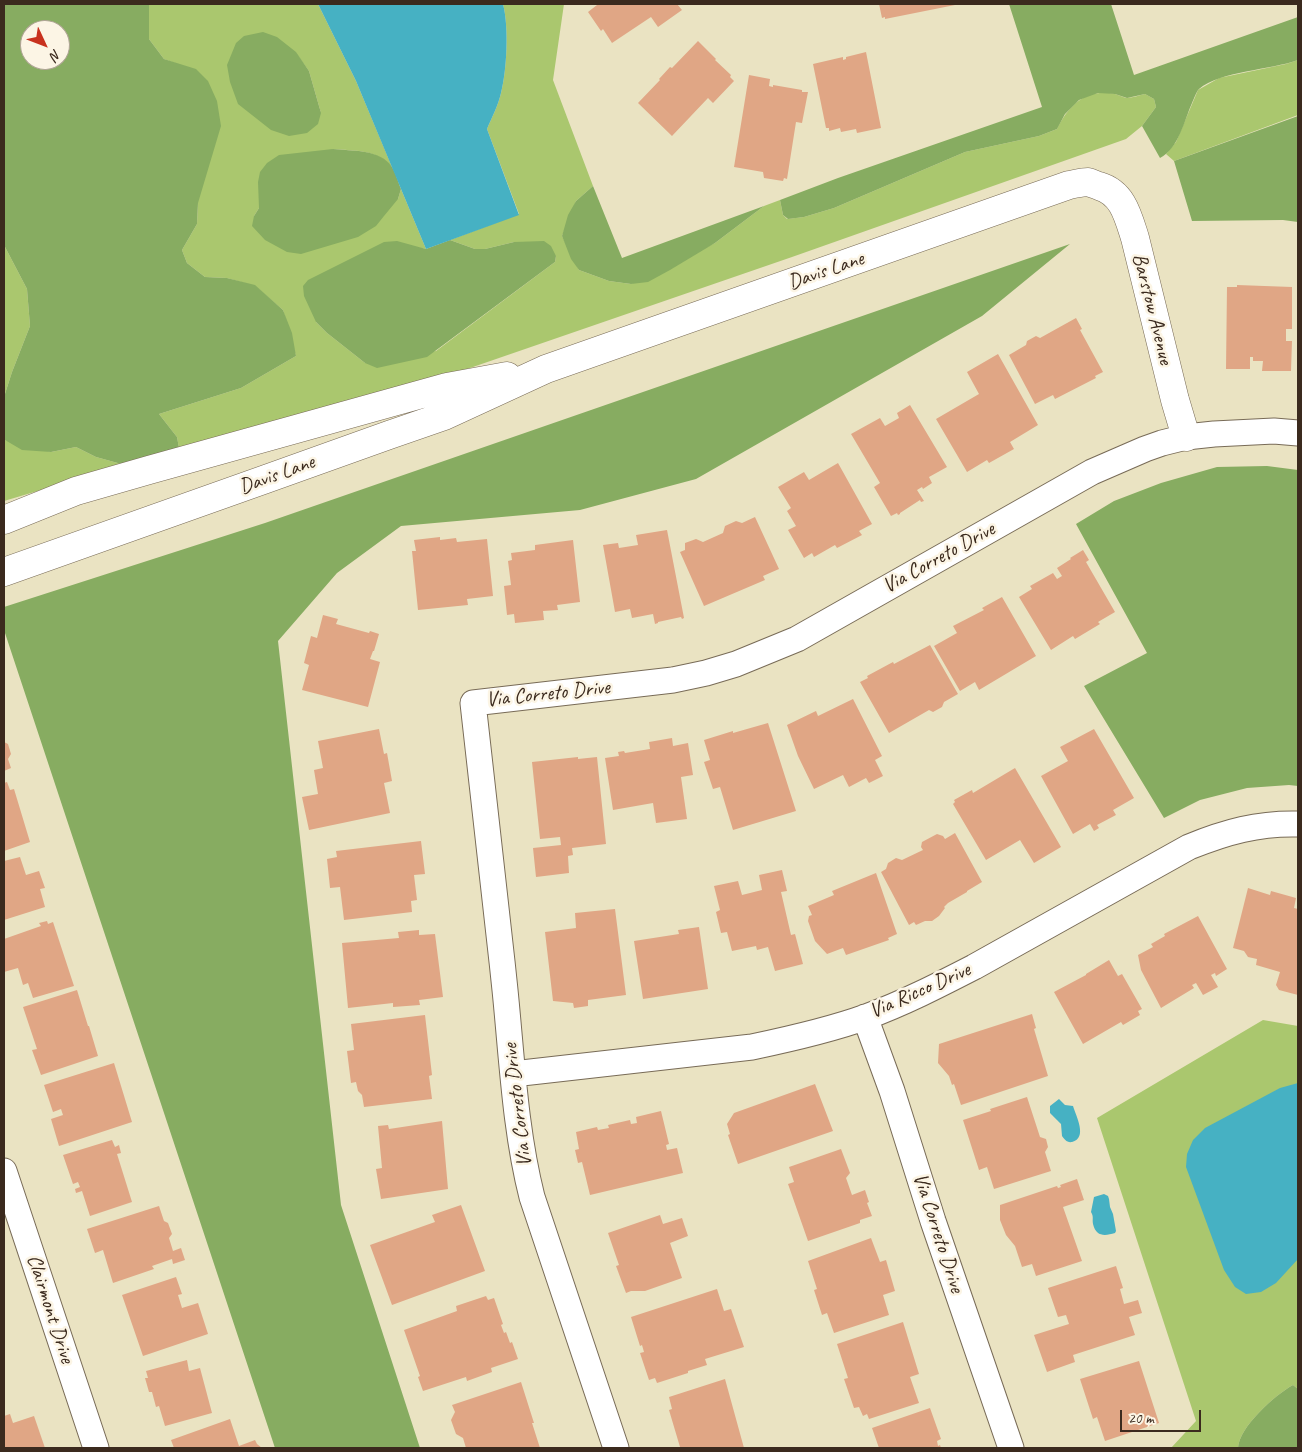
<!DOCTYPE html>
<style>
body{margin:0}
#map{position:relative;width:1302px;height:1452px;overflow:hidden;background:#eae3c2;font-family:Caveat,sans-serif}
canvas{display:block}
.frame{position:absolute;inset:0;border:5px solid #3b2a1e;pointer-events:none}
.north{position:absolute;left:20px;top:20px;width:50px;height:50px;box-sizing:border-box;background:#fcf5e5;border:1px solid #afa495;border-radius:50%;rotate:133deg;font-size:14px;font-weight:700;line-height:20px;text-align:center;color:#3b2a1e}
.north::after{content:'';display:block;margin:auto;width:18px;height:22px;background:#c8321e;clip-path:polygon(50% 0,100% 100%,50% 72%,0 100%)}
.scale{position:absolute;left:1120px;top:1410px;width:81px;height:22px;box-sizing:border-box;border:2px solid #3b2a1e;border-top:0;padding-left:6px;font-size:15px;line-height:18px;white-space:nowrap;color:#3b2a1e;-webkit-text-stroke:4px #fcf5e5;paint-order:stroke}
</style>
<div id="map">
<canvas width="1302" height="1452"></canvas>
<div class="frame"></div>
<div class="north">N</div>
<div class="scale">20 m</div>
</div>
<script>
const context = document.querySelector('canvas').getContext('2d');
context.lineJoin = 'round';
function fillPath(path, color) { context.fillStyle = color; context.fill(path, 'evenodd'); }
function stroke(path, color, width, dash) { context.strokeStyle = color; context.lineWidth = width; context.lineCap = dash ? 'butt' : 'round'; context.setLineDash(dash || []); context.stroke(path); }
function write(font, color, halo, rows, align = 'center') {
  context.font = font + ' Caveat,sans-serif'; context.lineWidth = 5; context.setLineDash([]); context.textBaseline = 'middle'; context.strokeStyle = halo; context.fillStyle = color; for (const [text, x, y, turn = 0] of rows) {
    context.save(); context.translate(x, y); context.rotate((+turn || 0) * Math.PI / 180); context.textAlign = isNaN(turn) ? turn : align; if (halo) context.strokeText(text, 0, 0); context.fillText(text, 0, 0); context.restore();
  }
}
fillPath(new Path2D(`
 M149,4H318L356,81L392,167C377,149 354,151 333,149L259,208L254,216L398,199L401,189L426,249L414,247L316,322L327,333L365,363L436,351L555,262L556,256L514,242L485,249H475L450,240L519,214L487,129C492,117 498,106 501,93C507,70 509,27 503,4H564L553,80L593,186L576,201L562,236L579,270L609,281L631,284L715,243L764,206L780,200L783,215L787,219L804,217L834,208L965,152L1039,136L1057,129C1069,105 1086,88 1115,94C1119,95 1122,97 1126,98C1132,98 1140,95 1145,94L1154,99L1156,107L1142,126L1126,139L792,257L470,368L429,381L179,448L177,437L159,414L241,388L296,356L283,310L255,286L227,278L205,277L187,263L182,250L197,224L198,203L180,65L164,59L149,39ZM295,52L309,71L321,113Z
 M1298,60V115L1174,161L1166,154L1176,142L1198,90L1219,78L1286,64Z
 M4,245L27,289L30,326L12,372L4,397Z
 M4,433L5,440L51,452L76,447L96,457L125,465L4,501Z
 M1263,1020L1298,1026V1389L1293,1385C1275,1395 1239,1427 1238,1448H1171L1196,1421L1097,1118Z`), '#aac76e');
fillPath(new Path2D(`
 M4,4H149V39L164,59L196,69L208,81L217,101L221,126L198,203L197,224L182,250L187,263L205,277L227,278L255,285L283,310L292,333L296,356L241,388L159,414L177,437L179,448L125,465L96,457L76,447L51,452L22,450L5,440L4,433V397L12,372L30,326L27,289L4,245ZM30,30H60V60H30Z
 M1009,4H1111L1134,75L1298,17V60C1271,70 1220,71 1199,89C1196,92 1194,99 1192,103C1184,121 1179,148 1160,158L1142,126L1156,107L1154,99L1145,94L1127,98L1115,94L1098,93L1079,100L1065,114L1057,129L1039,136L965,152L834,208L804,217L788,219L783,215L780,200L838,178L1042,107Z
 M263,32L277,37L296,52L309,71L321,113L318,124L307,133L289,136L271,130L238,104L230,82L227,65L236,43L244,36Z
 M1298,116V222L1283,220L1192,221L1174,161Z
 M333,149C351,151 381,149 392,167C396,173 398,182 401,189L398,199L384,216L376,226L358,237L301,254L287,252L265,240L252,226L254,216L259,208L258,182L260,172L267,163L279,155Z
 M593,186L622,258L764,206L715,243L670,270L648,282L631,284L609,281L579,270L571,259L562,236L568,215L576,201Z
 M450,240L475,249H485L514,242L544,241L551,246L556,256L555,262L427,357L377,368L365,363L327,333L316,322L304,296L303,286L308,280L384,242L397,241L426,249Z
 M1070,244L982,316L696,479L580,510L401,526L337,573L278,641L341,1205L420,1448H275L4,630V607L265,523Z
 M1267,466L1298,470V786L1289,785L1247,788L1200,800L1164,818L1084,686L1147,653L1076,524L1114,501L1161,483L1217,467Z
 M1293,1385L1298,1389V1448H1238C1239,1427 1275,1395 1293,1385Z`), '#87ac61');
fillPath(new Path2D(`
 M318,4H503C509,27 507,70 501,93C498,106 492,117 487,129L519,215L426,249L356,81Z
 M1298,1083V1259L1276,1283L1261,1292L1246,1294L1235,1287L1224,1270L1186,1167L1187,1154L1193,1140L1205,1128L1280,1088Z
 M1059,1099L1065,1105L1073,1106C1076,1116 1088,1138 1072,1142C1067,1143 1064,1139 1062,1136L1061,1124L1050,1113V1106Z
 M1104,1194L1108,1196L1109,1199L1110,1207L1113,1214L1116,1231L1115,1233C1105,1236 1096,1237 1093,1224C1092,1219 1094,1217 1091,1212L1094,1197Z`), '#46b1c3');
fillPath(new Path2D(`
 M596,4H677L682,10L658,27L651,17L612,43L603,29L601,31L588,12L597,5Z
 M879,4H955V5L885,19V17L882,18Z
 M698,41L716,59L715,60L731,75L730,77L734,81L713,103L708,98L672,136L638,103L660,80L659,79L670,67L672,68Z
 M866,52L881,128L857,133L856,129L841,132L840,128L829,131V128H826L813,64L843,57V60L846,59V57Z
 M749,75L770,79L769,86L773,87V85L802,90V92H808L802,123L796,122L787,179L784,178L783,181L764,178L763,172L734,167Z
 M1237,285L1292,287V329H1286V341H1292L1291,371H1262L1263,361H1253V357H1250V369H1226L1227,287H1237Z
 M1076,318L1082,329L1080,330L1103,372L1095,376L1096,378L1055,399L1053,395L1035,404L1009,355L1026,345L1027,341L1036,336L1040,338Z
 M998,354L1038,425L1010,442L1014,449L989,463L987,460L967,472L936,419L979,394L967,372Z
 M910,405L947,467L929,477L932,483L923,489L922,487L917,490L924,501L921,502L920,500L900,513V514L898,515L897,513L891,516L874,487L880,483L851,434L880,418L885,426L899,418L897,413Z
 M838,463L872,524L859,531L862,535L837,548L835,545L814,557L812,553L804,558L788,530L796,526L787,511L791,508L778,487L804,472L809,480Z
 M755,517L779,569L763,576L765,580L704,606L680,552L685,550V543L696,539L703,542L723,533L725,526L736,521L742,523Z
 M667,530L684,618L682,619L681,617L658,622V623L655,624L653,614L632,618L630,609L615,612L603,545L618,543L619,548L638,545L636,535Z
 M440,537V540L456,538L457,542L487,539L493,596L467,599L468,605L418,610L412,551H416L414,540Z
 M573,540L580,602L557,605L558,610L543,611L544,620L515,623L514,614L507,615L504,586L511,585L508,561L512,560L511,553L535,550V545Z
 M1083,550L1089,560L1086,562L1115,612L1098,622L1100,624L1075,639L1073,636L1051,650L1019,597L1032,589L1030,586L1053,573L1057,579L1062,576L1057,568L1071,559L1070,558Z
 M1002,597L1036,656L979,690L975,682L960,691L934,646L957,633L953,626L984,610L982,608Z
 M323,615L338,619L336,624L369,633L370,631L379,634L374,651H373L370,659L380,662L368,707L302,690L309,665L304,663L311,636L317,638Z
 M930,645L958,694L944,702L942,707L933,712L929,710L889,733L860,682L868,678L867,676L893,662L894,664Z
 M853,699L882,756L875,760L883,776L869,783L866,778L849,787L843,775L814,789L798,756L787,725L816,711L818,716Z
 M768,723L796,811L733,830L720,787L713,789L704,762L710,760L704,740L733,731V733Z
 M379,729L384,754L387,753L392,781L384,783L390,813L309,830L302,797L318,794L314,770L323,768L318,741Z
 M1094,729L1134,798L1113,810L1116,815L1097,825L1099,828L1094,831L1090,824L1073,834L1041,776L1068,761L1060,747Z
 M672,738L673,746L688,743L693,775L681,777L687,819L656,823L653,803L613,810L605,758L619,756L618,752L624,751L625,753L650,749L649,742Z
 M4,742L8,744L11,754L8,759L11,768L4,771Z
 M578,757V759L597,757L606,844L572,848L573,855L568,856L569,873L536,877L533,848L561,845L560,837L540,839L532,762Z
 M1015,768L1061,847L1034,863L1020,840L986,860L953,804L955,802L954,800L972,790L973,793Z
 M7,782L10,790L14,789L30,842L4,851V783Z
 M955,833L982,882L967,891V892L948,903L944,907L945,908L939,916L932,921H925L916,925L914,922L909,925L881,872L886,869L888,863L896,858L902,860L923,850L921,847L922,842L937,834L943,836L945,839Z
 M421,841L425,874L414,875L417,900L411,901L412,912L344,920L340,887L330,888L327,859L337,857L336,851Z
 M20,857L26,875L39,871L45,888L40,889L45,907L4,920V861Z
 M782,870L787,891L781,892L791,935L795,934L803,964L775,971L768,947L757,950L756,946L732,951L727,932L721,933L716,912L720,910L714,886L738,881L742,895L762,890L759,875Z
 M876,873L897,934L888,938L889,940L846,955L843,948L827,954L815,941L808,921L809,916L812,915L808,906L834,895L832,891Z
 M1248,888L1270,895L1271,891L1296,898L1294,908L1298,909V995L1279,990L1276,985L1280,972L1256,965L1257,959L1248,957L1244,951L1233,948Z
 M615,909L626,995L588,1000V1006L574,1008L573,1003L553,1001L545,932L576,928L575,913Z
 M1198,916L1227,969L1216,976L1215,973L1211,975L1218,987L1203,995L1196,983L1192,985L1194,988L1161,1008L1141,970L1138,955L1153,947L1151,944L1165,936L1164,934Z
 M47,921L48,924L53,922L74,986L33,998L28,983L23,985L18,968L4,972V939L41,926L39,923Z
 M699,927L708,989L643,999L634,941L679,934L678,930Z
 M419,930V935L435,934L443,997L419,1000L420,1005L393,1007V1003L348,1008L342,943L399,938L398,932Z
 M1109,960L1118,976L1122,974L1142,1009L1138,1011L1140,1015L1123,1025L1121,1022L1083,1044L1054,992L1086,975V974Z
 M77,990L88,1026H89L98,1056L41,1075L32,1050L37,1049L23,1007Z
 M1032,1014L1036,1028L1034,1029L1048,1076L961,1105L954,1084L952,1085L949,1076L938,1063L939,1044Z
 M425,1015L432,1075L429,1076L432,1099L364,1107L362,1095L358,1091L356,1082L351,1083L347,1051L354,1050L351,1024Z
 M114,1063L132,1122L59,1146L51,1119L63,1115L61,1109L53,1112L44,1085Z
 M815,1084L833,1131L738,1164L728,1135L730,1134L727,1124L734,1113Z
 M1027,1097L1040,1137L1046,1139L1048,1147L1045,1152L1051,1171L994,1189L987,1167L979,1170L963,1120L991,1111L990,1109Z
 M661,1111L669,1144L666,1145L667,1150L677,1148L683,1173L590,1195L582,1162L578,1163L575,1150L579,1149L576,1132L597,1127L598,1130L609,1128L608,1125L630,1120L631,1124L637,1123L636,1117Z
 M442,1121L448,1189L381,1199L376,1169L382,1168L378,1126L388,1125L389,1129Z
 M112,1140L115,1147L119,1145L121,1153L117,1154L132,1202L90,1216L82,1191L76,1193L75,1189L80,1187L78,1182L73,1184L63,1155Z
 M841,1149L850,1173L846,1178L852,1195L865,1190L869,1202L867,1203L872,1216L860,1220V1223L808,1241L788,1184L794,1182L789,1167Z
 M1077,1179L1084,1200L1063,1207L1082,1261L1036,1276L1032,1264L1022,1267L1015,1246L1006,1235L1000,1220V1205L1057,1186L1058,1188L1061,1187L1060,1185Z
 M461,1205L485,1271L392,1305L370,1245L435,1222L432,1215Z
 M159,1206L164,1221L168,1223L172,1234L169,1238L173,1251L181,1248L185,1260L173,1264L172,1259L152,1266L154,1269L113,1283L103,1250L95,1253L87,1229Z
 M660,1215L663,1224L682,1218L688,1236L670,1243L682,1278L645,1291H631L626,1293L616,1266L619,1265L608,1233Z
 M871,1238L880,1262L886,1260L895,1291L883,1295L889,1315L834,1333L827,1313L822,1315L814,1290L817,1289L808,1261Z
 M1116,1266L1123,1288L1120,1289L1124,1304L1138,1300L1142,1313L1129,1317L1135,1335L1073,1355L1075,1362L1047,1372L1034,1335L1069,1324L1066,1315L1058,1317L1048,1288Z
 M176,1277L182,1294L178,1295L182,1308L198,1303L208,1334L143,1356L122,1295Z
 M717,1289L724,1311L731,1309L744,1347L705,1359L707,1365L688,1371V1373L657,1383L655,1378L649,1380L640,1353L644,1352L642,1345L640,1346L631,1317Z
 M486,1296L488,1300L494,1298L503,1324L501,1325L504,1333L506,1332L510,1343L512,1342L518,1359L491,1368L492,1372L467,1381L466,1377L423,1391L418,1377L420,1376L404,1330L457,1311L456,1306Z
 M903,1322L919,1374L910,1377L919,1403L869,1419L867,1414L863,1416L859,1407L854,1408L844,1379L848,1378L837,1344Z
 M187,1360L189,1371L200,1368L212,1413L165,1426L159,1406L156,1407L152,1392H149L145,1378H148L146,1371Z
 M1139,1361L1159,1423L1105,1441L1097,1417L1093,1419L1080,1379Z
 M725,1379L744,1448H677L680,1447L669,1410L672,1409L669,1397Z
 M521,1382L534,1423H532L540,1448H466L463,1438L456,1434L451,1420L455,1412L452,1405Z
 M930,1408L941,1439L937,1441L938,1446L940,1445L941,1448H879L872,1428Z
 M10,1414L13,1423L34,1416L45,1448H4V1416Z
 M230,1419L239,1446L255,1440L257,1444L262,1448H174L171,1440Z`), '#e0a685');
const minor = new Path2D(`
 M865,1017L892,1091L933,1221L1011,1448
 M513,1074L752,1047C790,1039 830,1030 866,1017C904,1003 939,985 974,967L1189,847C1226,832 1258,823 1298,824
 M4,1171L96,1448
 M616,1448L532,1197C515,1130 512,1059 505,990C495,894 484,798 473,703L673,680L706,673L736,664L797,639L1092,472L1145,449L1162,443L1186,437L1214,434L1274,431L1298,433`);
const tertiary = new Path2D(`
 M4,520L76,491L149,470L447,387L507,376
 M4,572L266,479L389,435L444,416L546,369L1069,185C1075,184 1082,182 1088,182C1091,183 1096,185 1099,186C1123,193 1128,216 1135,238L1175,400L1186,437`);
stroke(minor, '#786b57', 27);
stroke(tertiary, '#786b57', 29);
stroke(minor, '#fff', 25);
stroke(tertiary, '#fff', 28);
write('21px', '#3b2a1e', '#fcf5e5', [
 ["Davis Lane",826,271,-19],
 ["Barstow Avenue",1152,309,76],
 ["Davis Lane",277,475,-20],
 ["Via Correto Drive",939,558,-29],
 ["Via Correto Drive",548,694,-6],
 ["Via Ricco Drive",920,991,-24],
 ["Via Correto Drive",518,1105,-97],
 ["Via Correto Drive",938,1233,72],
 ["Clairmont Drive",50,1309,72]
]);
</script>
